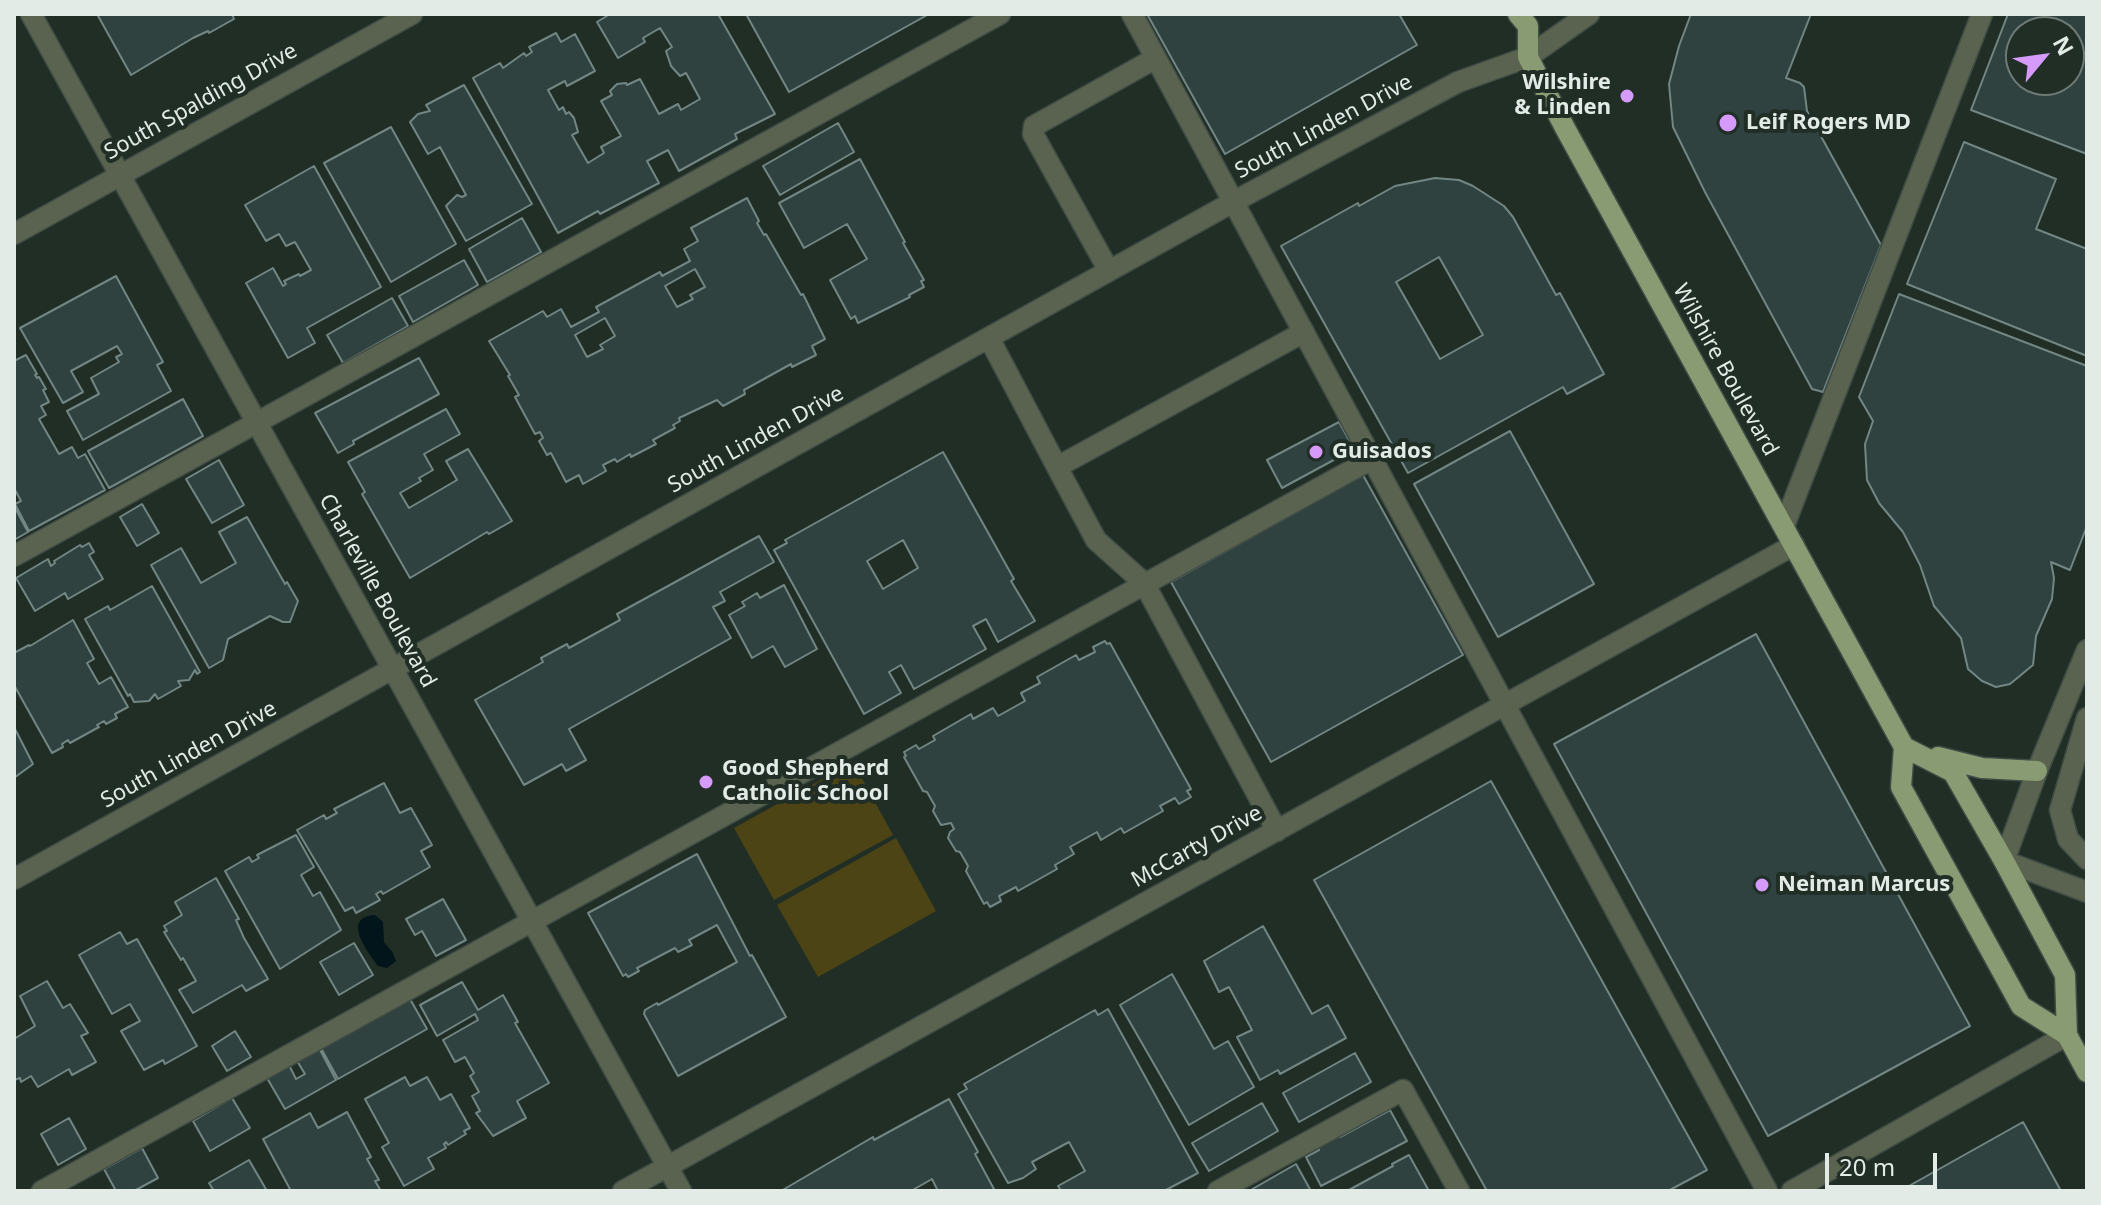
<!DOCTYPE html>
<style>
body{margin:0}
#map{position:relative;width:2101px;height:1205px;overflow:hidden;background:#202e26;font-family:"Noto Sans",sans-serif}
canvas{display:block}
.frame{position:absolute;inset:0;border:16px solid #e2ebe6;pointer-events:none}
.north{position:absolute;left:2005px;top:16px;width:80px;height:80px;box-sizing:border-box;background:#202e26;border:2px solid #6e7a73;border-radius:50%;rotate:61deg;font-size:22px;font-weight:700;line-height:32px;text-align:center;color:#e2ebe6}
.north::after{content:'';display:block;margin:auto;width:28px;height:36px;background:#d69bfa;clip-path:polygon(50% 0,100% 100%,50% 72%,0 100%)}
.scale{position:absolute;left:1825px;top:1153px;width:112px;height:36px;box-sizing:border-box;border:4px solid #e2ebe6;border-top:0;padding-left:10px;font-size:24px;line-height:28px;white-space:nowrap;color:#e2ebe6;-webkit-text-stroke:6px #202e26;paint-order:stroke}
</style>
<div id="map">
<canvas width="2101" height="1205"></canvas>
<div class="frame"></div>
<div class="north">N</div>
<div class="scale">20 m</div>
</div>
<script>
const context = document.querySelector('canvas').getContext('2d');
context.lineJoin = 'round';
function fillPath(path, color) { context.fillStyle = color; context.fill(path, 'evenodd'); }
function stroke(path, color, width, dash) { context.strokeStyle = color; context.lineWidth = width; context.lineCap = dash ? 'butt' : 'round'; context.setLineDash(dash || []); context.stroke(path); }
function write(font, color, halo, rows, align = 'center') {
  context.font = font + ' "Noto Sans",sans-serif'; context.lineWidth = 8; context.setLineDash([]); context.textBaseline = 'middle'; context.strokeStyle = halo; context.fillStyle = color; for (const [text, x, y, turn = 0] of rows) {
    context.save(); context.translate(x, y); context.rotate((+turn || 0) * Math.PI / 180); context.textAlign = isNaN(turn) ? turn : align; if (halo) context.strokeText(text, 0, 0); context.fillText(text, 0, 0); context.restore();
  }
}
fillPath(new Path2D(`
 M853,762L893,835L774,900L734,828Z
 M896,838L936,911L818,977L777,905Z`), '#4d4416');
fillPath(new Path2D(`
 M375,915L383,922L384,942L393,953L396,961L387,968L378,966C367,951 341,917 375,915Z`), '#02151b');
const building = new Path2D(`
 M97,14H232L234,19L209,33L208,31L193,38L131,75Z
 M610,14H718L775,114L735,134L737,139L679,171L668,150L647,161L659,183L600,214L598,211L558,233L473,78L500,63L503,68L524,53L526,56L532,52L529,47L556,33L561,42L575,34L595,71L567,86L565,81L548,90L559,110L563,107L566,114L569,112L574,118L578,132L572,135L588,163L604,153L601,147L621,136L601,101L612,95L610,91L617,84L626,83L627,85L640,79L659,114L678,104L681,110L700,99L686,73L680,76L671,66L666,51L672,47L660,28L643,38L645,42L618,58L597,22Z
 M746,14H929L789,92Z
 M1147,14H1399L1417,45L1225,154Z
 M1691,14H1811L1786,78L1800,83L1804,87L1807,111L1881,245L1823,392L1812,389L1705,192L1673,127L1669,84L1679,46Z
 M2008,14H2087V154L1971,110ZM2021,32H2069V80H2021Z
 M464,85L532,204L466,241L446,206L457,195L462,197L466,195L440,147L428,154L410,122L418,114L430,111L426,105Z
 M838,123L854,152L780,195L763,166Z
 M391,127L456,244L391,282L324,163Z
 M1964,142L2056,179L2036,229L2087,249V356L1907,284Z
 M860,159L905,242L903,243L924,280L921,281L924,287L909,295L910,297L858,323L855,316L851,319L830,280L867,259L847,224L804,248L779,203Z
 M314,166L381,287L307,328L315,343L288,358L246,283L273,268L283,286L286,284L284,281L299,274L300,276L311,270L295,242L286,246L279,234L266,241L245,205Z
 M1435,178L1459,180L1473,186L1504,206L1513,217L1556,295L1560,293L1604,374L1567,394L1563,387L1408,473L1281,246L1358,203L1359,206L1395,186ZM1439,257L1483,335L1440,359L1396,282Z
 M747,198L759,221L757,223L764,235L766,234L801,295L803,294L825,339L812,346L816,355L792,367L791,364L744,390L745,394L723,406L717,400L679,418L680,421L673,425L675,428L653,440L656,444L631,457L630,454L617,462L615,459L603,465L606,471L583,484L579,475L566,482L551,453L547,455L539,441L543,438L540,432L535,434L515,397L519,395L508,376L510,375L489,341L543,311L547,317L561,309L571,327L599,312L596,307L660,272L662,276L690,261L684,249L698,241L691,228ZM695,269L705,287L690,295L693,299L677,307L665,286ZM605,318L615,336L600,345L603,349L587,357L575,335Z
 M522,218L541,252L487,282L469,249Z
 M464,260L478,285L413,322L399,296Z
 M116,276L163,362L157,365L171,391L83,440L67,411L99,394L91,378L119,362L116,357L122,354L117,346L71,371L83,392L63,403L20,328Z
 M1899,294L2087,366V526L2070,570L2051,562L2054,578L2052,599L2036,636L2033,665L2010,684L1996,687L1982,681L1968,669L1961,638L1934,606L1920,565L1903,532L1879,503L1867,480L1865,444L1873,421L1859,397Z
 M392,298L408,326L343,363L327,335Z
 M26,355L37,374L35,375L37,378L39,377L46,389L43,390L49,402L41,406L46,415L39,419L59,454L72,447L78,458L85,454L105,490L29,531L15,504L21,501L14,488V361Z
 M419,358L439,394L353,441L354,444L338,453L315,413Z
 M183,399L203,436L109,488L88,451Z
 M446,409L460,434L424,454L433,470L419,478L421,481L400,493L409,508L457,480L446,461L468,449L512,521L489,534L487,532L410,578L362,494L365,492L348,462Z
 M1339,422L1354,449L1282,488L1267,460Z
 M1510,431L1594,584L1498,637L1414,484Z
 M943,452L1014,579L1011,581L1035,621L998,642L986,619L973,626L986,649L914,689L901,665L889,672L901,693L864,714L774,550L787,543L785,540ZM903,540L918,568L883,589L867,561Z
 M219,460L244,505L212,523L186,479Z
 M1363,475L1463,655L1271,762L1171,582Z
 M142,504L159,533L137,546L120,517Z
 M14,506L28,532L14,540Z
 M247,517L285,584L287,582L298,601L290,622H283L270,616L228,639L223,660L209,668L151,565L181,548L201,583L236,563L219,532Z
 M759,536L774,562L720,592L725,601L713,607L731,638L569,729L586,760L566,771L562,764L524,785L475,700L543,662L541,658L567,644L569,648L620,620L617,614Z
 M89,543L94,552L89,555L103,579L68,599L65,593L35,611L16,578L48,559L51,566L55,563L54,561L80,545L82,547Z
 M784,585L817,649L785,667L773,646L752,658L729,615L745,606L742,602L757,593L760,598Z
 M152,586L200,672L197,674L195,670L189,680L178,681L181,686L158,699L155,694L149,701L134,702L130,694L128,696L85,619L108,606L110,610Z
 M73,620L94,659L87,663L99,684L111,677L128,707L115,714L117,718L106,724L104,721L97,725L99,727L70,743L68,740L62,744L63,747L52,753L14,685V653L29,645L30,646Z
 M1756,634L1970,1026L1768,1136L1554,744Z
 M1105,641L1107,644L1110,643L1191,789L1187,791L1191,797L1179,804L1175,798L1160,806L1163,811L1124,833L1121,828L1101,840L1097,832L1070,847L1074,854L1055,865L1057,869L1018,891L1016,887L999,896L1001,901L990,907L987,902L984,904L966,871L968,866L960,852L956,851L948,838L950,832L954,829L951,823L941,825L933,811L935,806L927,792L923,791L904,757L906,756L904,752L916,745L919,749L935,740L933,736L971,714L973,719L993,708L998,716L1025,701L1021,693L1040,683L1037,677L1076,655L1079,660L1095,652L1093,647Z
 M14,727L33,764L14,778Z
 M1491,781L1707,1170L1668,1191H1487L1314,880Z
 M384,783L400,813L411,808L432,845L421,851L430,867L383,894L381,891L376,894L380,900L356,913L353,907L345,911L297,830L324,815L326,819L337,813L334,809Z
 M296,835L314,867L301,875L313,896L320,892L341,930L280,969L225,871L249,857L252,862L259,858L257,855Z
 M697,854L750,956L752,955L786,1017L678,1076L644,1014L645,1010L657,1003L658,1005L737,962L717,925L689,940L692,945L678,952L675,948L637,968L639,971L628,977L626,974L623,976L588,913Z
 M216,878L239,919L236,920L244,938L268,979L246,991L242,985L193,1013L179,990L196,981L183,958L181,960L164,932L167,931L164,926L182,915L175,902Z
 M443,899L466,940L436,956L422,931L415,935L406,919Z
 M1263,926L1312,1014L1328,1005L1346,1038L1280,1074L1278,1070L1260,1080L1237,1037L1252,1030L1229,987L1219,992L1204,961Z
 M120,932L127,944L137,939L197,1046L165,1064L163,1060L144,1070L121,1031L140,1021L130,1004L112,1014L79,955Z
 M354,943L373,975L339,995L320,962Z
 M1172,974L1214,1049L1228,1041L1254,1087L1189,1125L1120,1005Z
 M47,981L63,1008L70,1004L88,1033L81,1036L96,1062L72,1075L69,1069L38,1087L31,1076L21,1082L20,1078L14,1080V1039L35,1026L20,996Z
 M462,982L478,1010L503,995L518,1022L515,1023L549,1083L517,1101L526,1118L493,1136L476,1113L480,1111L472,1096L479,1092L470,1076L474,1073L465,1057L455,1062L443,1040L478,1020L475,1014L437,1036L420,1005Z
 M410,999L427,1029L338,1079L321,1048Z
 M1108,1009L1198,1173L1164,1191H1057L1060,1189L1058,1186L1085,1171L1069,1142L1032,1162L1036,1169L1023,1178L1008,1183L958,1094L967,1089L964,1084L1095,1010L1098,1015Z
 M235,1031L251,1057L227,1071L212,1046Z
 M319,1048L336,1080L285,1109L267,1078L289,1065L296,1079L305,1074L297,1061Z
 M1355,1053L1371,1082L1299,1122L1283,1093Z
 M405,1077L410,1086L427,1077L440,1100L451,1094L470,1128L464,1131L466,1134L448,1145L446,1142L444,1144L446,1148L428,1158L434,1169L404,1186L382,1147L389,1143L365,1099Z
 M232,1098L250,1128L210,1151L193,1121Z
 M949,1099L978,1152L975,1154L995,1191H938L932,1179L911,1191H781L873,1137L874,1140Z
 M1262,1103L1278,1131L1209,1171L1192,1143Z
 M1390,1110L1407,1141L1321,1186L1306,1157L1319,1150L1317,1146L1338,1134L1340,1137Z
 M347,1112L371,1157L367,1159L379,1180L375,1181L381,1191H291L263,1139L310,1113L318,1128Z
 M69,1118L86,1149L58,1165L41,1134Z
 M2023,1122L2061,1191H1900Z
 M142,1148L158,1178L134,1191H116L104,1169Z
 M1409,1155L1429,1191H1347L1393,1166L1392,1164Z
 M249,1160L267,1191H214L209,1183Z
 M1296,1164L1311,1191H1249Z`);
fillPath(building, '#2f4240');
stroke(building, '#728684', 2);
const minor = new Path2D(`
 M31,14L681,1191
 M1132,14L1767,1191
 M14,234L412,14
 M1109,271L1033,134L1034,126L1156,58
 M989,338L1057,467L1304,332
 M1057,467L1096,540L1144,583L1277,831
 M1784,526L1982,14
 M14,556L1000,14
 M2087,650L2037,771L2004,861L2087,892
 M2087,718L2060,810L2068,839L2087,859
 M14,879L1233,202L1458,82L1528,57L1589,14
 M42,1191L1372,459
 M623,1191L1794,545
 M1218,1191L1403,1090L1459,1191
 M1792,1191L2067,1035`);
const major = new Path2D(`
 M1518,14L1528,26V57L1565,128L1904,747L1901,787L2021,1006L2067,1035L2087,1072
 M1904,747L1953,772L2004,861L2065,975L2067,1035
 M1938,757L1982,768L2037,771`);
stroke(minor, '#3f4c45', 23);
stroke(major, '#3f4c45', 23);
stroke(minor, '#5a634f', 20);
stroke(major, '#899b72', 20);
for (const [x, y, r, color] of [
 [1627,96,8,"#d69bfa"],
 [1728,123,10,"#d69bfa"],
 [1316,452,8,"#d69bfa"],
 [706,782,8,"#d69bfa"],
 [1762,885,8,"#d69bfa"]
]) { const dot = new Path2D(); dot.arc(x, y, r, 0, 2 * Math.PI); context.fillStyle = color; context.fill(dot); stroke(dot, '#202e26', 3); }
write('bold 22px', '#e2ebe6', '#202e26', [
 ["Wilshire",1611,83,"right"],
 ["& Linden",1611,108,"right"],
 ["Leif Rogers MD",1746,123],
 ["Guisados",1332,452],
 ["Good Shepherd",722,769],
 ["Catholic School",722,794],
 ["Neiman Marcus",1778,885]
], 'left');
write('22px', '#e2ebe6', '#202e26', [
 ["South Spalding Drive",201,102,-29],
 ["South Linden Drive",1324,127,-28],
 ["Wilshire Boulevard",1725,370,61],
 ["South Linden Drive",756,440,-29],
 ["Charleville Boulevard",377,591,61],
 ["South Linden Drive",189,755,-29],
 ["McCarty Drive",1197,847,-29]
]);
</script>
